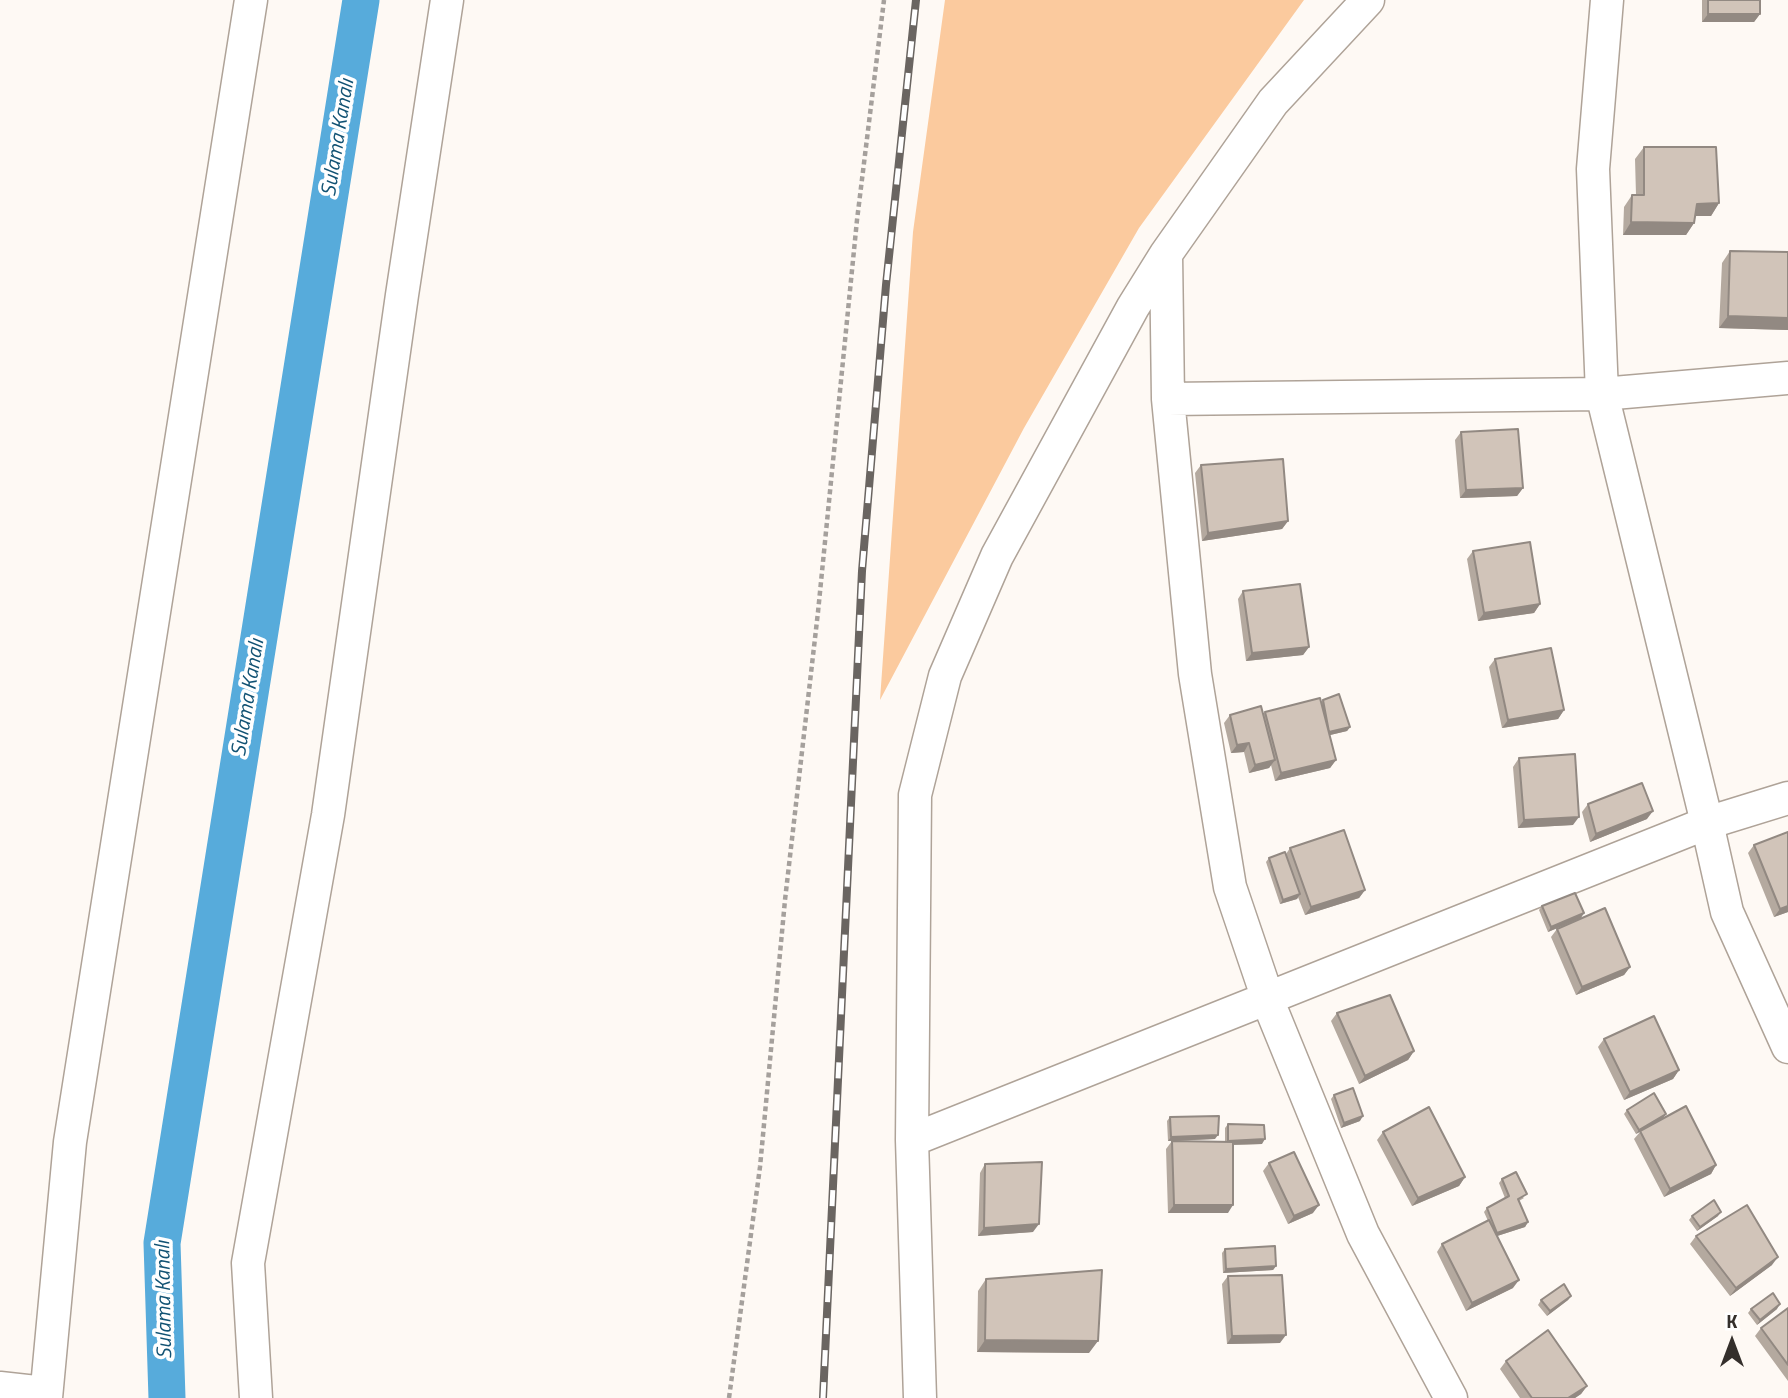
<!DOCTYPE html>
<meta charset="utf-8">
<style>
body{margin:0}
#map{position:relative;width:1788px;height:1398px;overflow:hidden;background:#fef9f4;font-family:"Titillium Web",sans-serif}
canvas{display:block}
.north{position:absolute;left:1697px;top:1307px;width:70px;height:70px;-webkit-text-stroke:5px #fff;paint-order:stroke;rotate:0deg;font-size:19px;font-weight:700;line-height:28px;text-align:center;color:#342f2b}
.north::after{content:'';display:block;margin:auto;width:24px;height:32px;background:#342f2b;clip-path:polygon(50% 0,100% 100%,50% 72%,0 100%)}
</style>
<div id="map">
<canvas width="1788" height="1398"></canvas>
<div class="north">K</div>
</div>
<script>
const context = document.querySelector('canvas').getContext('2d');
context.lineJoin = 'round';
function fillPath(path, color) { context.fillStyle = color; context.fill(path, 'evenodd'); }
function stroke(path, color, width, dash) { context.strokeStyle = color; context.lineWidth = width; context.lineCap = dash ? 'butt' : 'round'; context.setLineDash(dash || []); context.stroke(path); }
function write(font, color, halo, rows, align = 'center') {
  context.font = font + ' "Titillium Web",sans-serif'; context.lineWidth = 7; context.setLineDash([]); context.textBaseline = 'middle'; context.strokeStyle = halo; context.fillStyle = color; for (const [text, x, y, turn = 0] of rows) {
    context.save(); context.translate(x, y); context.rotate((+turn || 0) * Math.PI / 180); context.textAlign = isNaN(turn) ? turn : align; if (halo) context.strokeText(text, 0, 0); context.fillText(text, 0, 0); context.restore();
  }
}
fillPath(new Path2D(`
 M945,0H1304L1139,228L1024,428L880,700L913,232Z`), '#fbca9e');
stroke(new Path2D(`
 M167,1398L162,1243L361,0`), '#57abdb', 37);
const street = new Path2D(`
 M1607,0L1593,169L1602,394L1707,823L1727,912L1788,1047
 M1166,254L1168,399L1195,674L1230,887L1272,1011L1363,1234L1451,1398
 M1168,399L1602,394L1788,378
 M912,1140L1707,823L1788,798
 M0,1388L45,1393
 M46,1398L70,1142L251,0
 M256,1398L248,1263L328,815L402,295L447,0
 M920,1398L912,1140L915,795L945,676L997,556L1133,307L1166,254L1273,102L1368,0`);
stroke(street, '#afa398', 35);
stroke(new Path2D(`
 M729,1398L760,1167L785,900L818,612L857,220L884,0`), '#a5a09c', 4.5, [5, 3.5]);
stroke(street, '#fff', 32);
const rail = new Path2D(`
 M823,1398L862,571L886,285L916,0`);
stroke(rail, '#6a6561', 8);
stroke(rail, '#fff', 5, [16]);
fillPath(new Path2D(`
 M1702,0H1760V14L1754,22H1702Z
 M1644,147L1719,203L1711,216H1695L1694,223L1686,235H1623L1624,207L1632,195H1636L1635,159Z
 M1730,251L1788,252V330L1719,328L1722,263Z
 M1461,432L1523,488L1517,496L1460,498L1455,440Z
 M1201,465L1288,521L1282,529L1202,541L1195,473Z
 M1473,551L1540,604L1534,613L1478,621L1467,559Z
 M1243,591L1309,647L1303,655L1246,661L1238,599Z
 M1495,659L1564,710L1558,719L1502,728L1489,667Z
 M1323,700L1350,727L1347,731L1330,735L1336,760L1330,768L1275,781L1271,765L1269,768L1249,773L1244,752L1231,753L1224,723L1230,715H1263L1265,712L1321,703Z
 M1519,758L1573,825L1518,828L1513,767Z
 M1588,804L1647,819L1590,842L1582,812Z
 M1754,845L1788,912L1774,917L1748,853Z
 M1290,848L1365,890L1359,898L1305,915L1298,897L1297,899L1280,904L1266,862L1269,858L1286,854Z
 M1542,906L1581,918L1548,932L1539,910Z
 M1557,929L1630,967L1624,975L1576,995L1551,937Z
 M1337,1013L1414,1051L1408,1060L1359,1084L1331,1021Z
 M1604,1039L1679,1070L1673,1079L1624,1100L1598,1047Z
 M1334,1095L1360,1121L1341,1128L1331,1099Z
 M1627,1110L1666,1114L1663,1118L1716,1165L1711,1174L1664,1197L1634,1139L1640,1132L1636,1134L1624,1114Z
 M1170,1117L1215,1139L1173,1141L1225,1142V1128L1228,1124L1262,1144L1233,1145L1228,1213H1168L1166,1149L1172,1141H1168L1167,1121Z
 M1383,1132L1465,1177L1459,1186L1412,1206L1377,1140Z
 M1269,1163L1313,1213L1288,1224L1263,1171Z
 M985,1164L1033,1232L978,1236L980,1173Z
 M1502,1179L1524,1198L1519,1201L1528,1222L1525,1227L1497,1236L1513,1288L1466,1311L1437,1252L1442,1244L1488,1221L1484,1212L1487,1208L1505,1198L1499,1183Z
 M1692,1216H1718L1697,1231L1689,1220Z
 M1696,1236L1772,1265L1730,1296L1690,1244Z
 M1225,1249L1276,1266L1273,1270L1223,1273L1222,1253Z
 M1228,1276L1280,1343L1227,1344L1222,1284Z
 M986,1279L1089,1353L977,1352L978,1291Z
 M1571,1296L1568,1300L1547,1316L1538,1305L1541,1300Z
 M1788,1308V1381L1755,1336L1761,1328Z
 M1751,1309H1777L1757,1325L1748,1313Z
 M1506,1361L1587,1386L1581,1394L1575,1398H1520L1500,1369Z`), '#b4a99f');
fillPath(new Path2D(`
 M1708,14H1760L1754,22H1702Z
 M1719,203L1711,216H1688L1697,204Z
 M1631,222L1694,223L1686,235H1623Z
 M1728,316L1788,318V330L1719,328Z
 M1523,488L1517,496L1460,498L1466,490Z
 M1288,521L1282,529L1202,541L1208,533Z
 M1540,604L1534,613L1478,621L1484,613Z
 M1309,647L1303,655L1246,661L1252,653Z
 M1564,710L1558,719L1502,728L1508,720Z
 M1350,727L1347,731L1326,736L1329,732Z
 M1249,743L1244,752L1231,753L1237,745Z
 M1275,760L1269,768L1249,773L1255,765Z
 M1336,760L1330,768L1275,781L1281,773Z
 M1653,811L1647,819L1590,842L1596,834Z
 M1579,817L1573,825L1518,828L1524,820Z
 M1365,890L1359,898L1305,915L1311,907Z
 M1300,894L1297,899L1280,904L1283,900Z
 M1788,906V912L1774,917L1780,909Z
 M1584,913L1581,918L1548,932L1551,927Z
 M1630,967L1624,975L1576,995L1582,987Z
 M1414,1051L1408,1060L1359,1084L1365,1076Z
 M1679,1070L1673,1079L1624,1100L1630,1092Z
 M1666,1114L1663,1118L1636,1134L1639,1130Z
 M1363,1116L1360,1121L1341,1128L1344,1123Z
 M1218,1135L1215,1139L1168,1141L1171,1137Z
 M1265,1139L1262,1144L1225,1145L1228,1141Z
 M1716,1165L1711,1174L1664,1197L1670,1189Z
 M1465,1177L1459,1186L1412,1206L1418,1198Z
 M1174,1205H1233L1228,1213H1168Z
 M1319,1205L1313,1213L1288,1224L1294,1216Z
 M1721,1212L1718,1216L1697,1231L1700,1227Z
 M1528,1222L1525,1227L1494,1237L1497,1233Z
 M1039,1224L1033,1232L978,1236L984,1228Z
 M1778,1257L1772,1265L1730,1296L1736,1288Z
 M1276,1266L1273,1270L1223,1273L1226,1269Z
 M1519,1280L1513,1288L1466,1311L1472,1303Z
 M1571,1296L1568,1300L1547,1316L1550,1311Z
 M1780,1304L1777,1309L1757,1325L1760,1320Z
 M1286,1335L1280,1343L1227,1344L1232,1336Z
 M985,1340L1098,1341L1089,1353L977,1352Z
 M1587,1386L1581,1394L1575,1398H1568Z`), '#928982');
const building = new Path2D(`
 M1708,0H1760V14H1708Z
 M1644,147H1716L1719,203L1697,204L1694,223L1631,222L1632,195H1644Z
 M1730,251L1788,252V318L1728,316Z
 M1518,429L1523,488L1466,490L1461,432Z
 M1283,459L1288,521L1208,533L1201,465Z
 M1530,542L1540,604L1484,613L1473,551Z
 M1300,584L1309,647L1252,653L1243,591Z
 M1551,648L1564,710L1508,720L1495,659Z
 M1339,694L1350,727L1329,732L1323,700Z
 M1320,698L1336,760L1281,773L1265,712Z
 M1261,706L1275,760L1255,765L1249,743L1237,745L1230,715Z
 M1575,754L1579,817L1524,820L1519,758Z
 M1642,783L1653,811L1596,834L1588,804Z
 M1344,830L1365,890L1311,907L1290,848Z
 M1788,832V906L1780,909L1754,845Z
 M1285,852L1300,894L1283,900L1269,858Z
 M1575,893L1584,913L1551,927L1542,906Z
 M1605,908L1630,967L1582,987L1557,929Z
 M1390,995L1414,1051L1365,1076L1337,1013Z
 M1654,1016L1679,1070L1630,1092L1604,1039Z
 M1353,1088L1363,1116L1344,1123L1334,1095Z
 M1654,1093L1666,1114L1639,1130L1627,1110Z
 M1686,1106L1716,1165L1670,1189L1640,1131Z
 M1429,1107L1465,1177L1418,1198L1383,1132Z
 M1219,1116L1218,1135L1171,1137L1170,1117Z
 M1228,1124L1264,1125L1265,1139L1228,1141Z
 M1172,1141L1233,1142V1205H1174Z
 M1294,1152L1319,1205L1294,1216L1269,1163Z
 M1042,1162L1039,1224L984,1228L985,1164Z
 M1516,1172L1527,1194L1518,1199L1528,1222L1497,1233L1487,1208L1509,1196L1502,1179Z
 M1714,1200L1721,1212L1700,1227L1692,1216Z
 M1747,1205L1778,1257L1736,1288L1696,1236Z
 M1489,1220L1519,1280L1472,1303L1442,1244Z
 M1275,1246L1276,1266L1226,1269L1225,1249Z
 M1102,1270L1098,1341L985,1340L986,1279Z
 M1282,1275L1286,1335L1232,1336L1228,1276Z
 M1564,1284L1571,1296L1550,1311L1541,1300Z
 M1773,1293L1780,1304L1760,1320L1751,1309Z
 M1788,1308V1365L1761,1328Z
 M1548,1330L1587,1386L1568,1398H1532L1506,1361Z`);
fillPath(building, '#d1c4b9');
stroke(building, '#928982', 2);
write('italic 21px', '#115273', '#fff', [
 ["Sulama Kanalı",339,138,-81],
 ["Sulama Kanalı",249,698,-81],
 ["Sulama Kanalı",165,1300,-91]
]);
</script>
